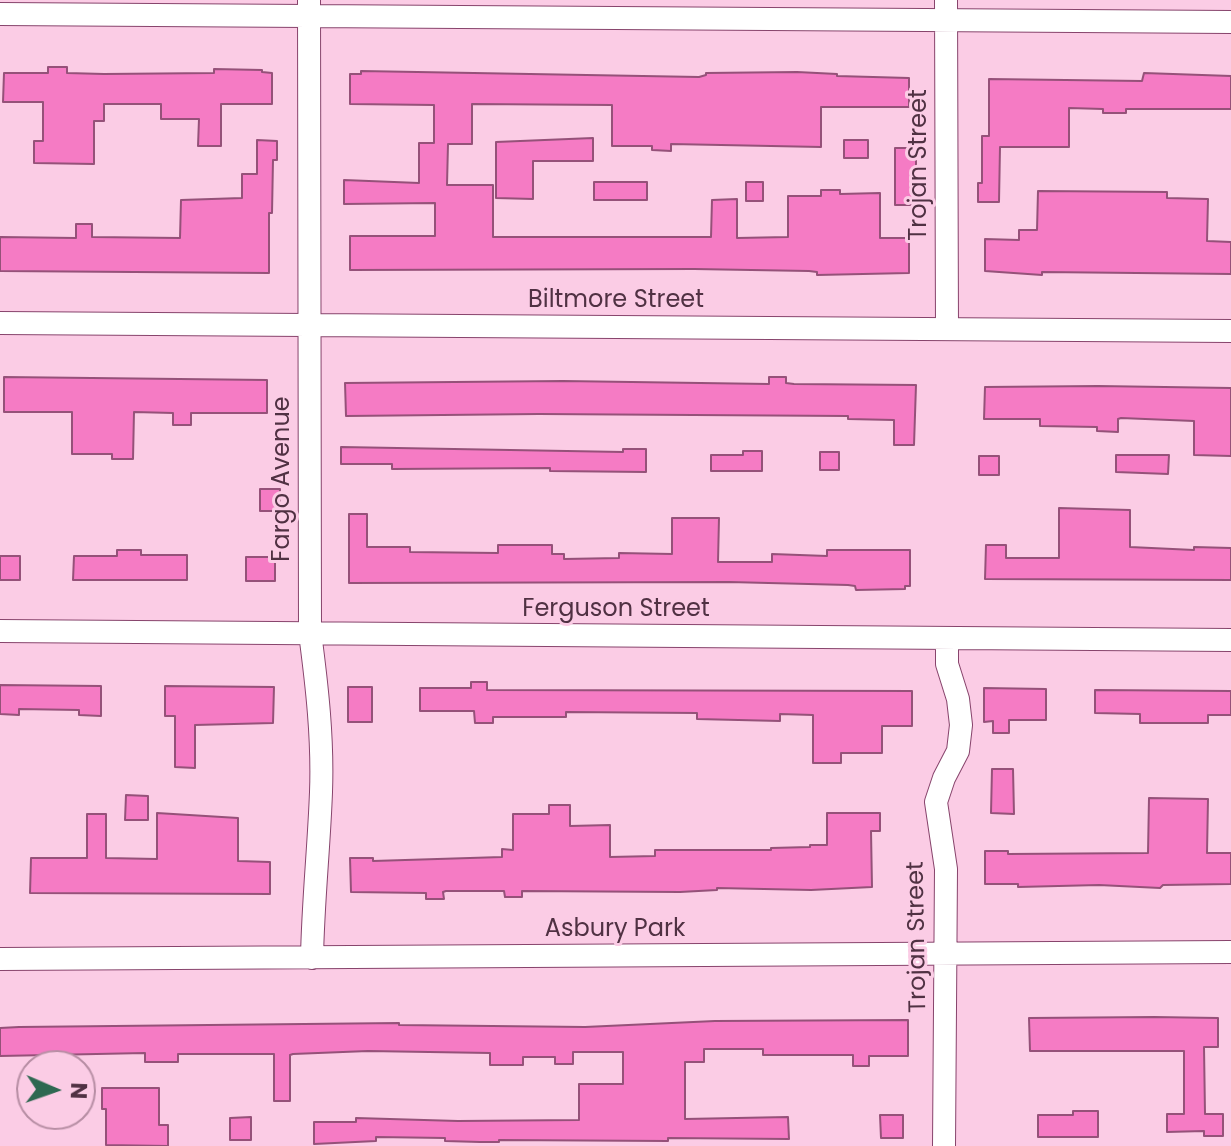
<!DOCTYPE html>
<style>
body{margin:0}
#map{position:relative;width:1231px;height:1146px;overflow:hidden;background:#fbcce5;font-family:Poppins,sans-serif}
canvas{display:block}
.north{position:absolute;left:16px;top:1050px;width:80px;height:80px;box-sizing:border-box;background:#fbcce5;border:2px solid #b78ea4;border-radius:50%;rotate:92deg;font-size:22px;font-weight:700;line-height:32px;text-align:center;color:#503143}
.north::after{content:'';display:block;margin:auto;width:28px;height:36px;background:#2e6851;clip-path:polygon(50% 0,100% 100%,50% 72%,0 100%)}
</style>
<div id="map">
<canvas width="1231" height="1146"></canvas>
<div class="north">N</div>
</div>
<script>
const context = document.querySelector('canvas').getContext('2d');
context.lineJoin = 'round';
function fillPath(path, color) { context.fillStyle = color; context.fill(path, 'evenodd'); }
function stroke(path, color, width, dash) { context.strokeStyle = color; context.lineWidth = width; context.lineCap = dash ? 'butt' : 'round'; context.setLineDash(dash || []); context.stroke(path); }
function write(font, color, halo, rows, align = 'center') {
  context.font = font + ' Poppins,sans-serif'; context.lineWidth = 6; context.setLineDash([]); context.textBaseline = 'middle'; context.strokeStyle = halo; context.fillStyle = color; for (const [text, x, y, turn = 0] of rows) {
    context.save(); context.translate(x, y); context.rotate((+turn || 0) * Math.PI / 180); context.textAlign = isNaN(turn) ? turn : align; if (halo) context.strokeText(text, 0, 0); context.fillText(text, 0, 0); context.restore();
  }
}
const building = new Path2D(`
 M48,67H67V73L104,74L214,73V69L262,70V72L272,73V104H221V146H198L199,119H161V104H104V121H94V164L34,163V141H43V102H3L4,73H48Z
 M361,71L699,77L706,75V73L797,72L837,74V76L909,78V107H821V147L671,144V151L652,150V146H612V105L472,104V144H448L447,185H493V237H711L712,200L737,199V238L788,237V196H821V190H840V194L880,193V238H909V273L817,275V272L809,271L694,269L350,270V236H435V203L344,204V180L419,183V143H434V105L350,104V74H361Z
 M1144,73L1231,76V109H1126V113H1103V109L1069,108V147H1000L999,202H978V183H982V136H989V79L1142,81Z
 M593,138V161H533V199L496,198V142Z
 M257,140L277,141V160H273L272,213H269V273L0,271V237L76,238V224H92V237L180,238L181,200L242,198V174H257Z
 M844,140H868V158H844Z
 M895,148H916V205H895Z
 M594,182H647V200H594Z
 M746,182H763V201H746Z
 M1038,191L1167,192V198L1208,199L1207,241L1231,242V274L1042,272V275L985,271V239L1019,240V230H1037Z
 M4,377L267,380V413H191V425H173V413L134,412L133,459H112V454H72V412H4Z
 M769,377H786V383L794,384L916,385L914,445H894V420L848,419V416L539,414L346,416L345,383L563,381L769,384Z
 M1098,386L1231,388V456L1194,455V421L1121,418L1118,419V432L1097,431V427L1040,426V419H984L985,387Z
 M341,447L623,452V449H646V472L550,471V468L392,469V464H341Z
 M743,451H762V471H711V455H743Z
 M820,452H839V470H820Z
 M1116,455H1169L1168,474L1116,472Z
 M979,456H999V475H979Z
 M260,489H280L279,511H260Z
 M1059,508L1130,510V547L1194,550V547L1231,548V580L985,579L986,545H1006V558H1059Z
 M349,514H367V547H410V552L498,553V545H552V554H564V559L619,558V553L672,554V518H719L718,562H772V554L827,556V550H910V586H905V589L856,590L855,586L848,585L729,582L349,583Z
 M117,550H141V555H187V580H73L74,556H117Z
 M0,556H20V580H0Z
 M246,557H275V581H246Z
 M471,682H487V690L912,691V726H882V753H841V763H813V715L780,714V721L697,719V713L566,712V717H493V723H475L474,711H420V688H471Z
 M0,685L101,686V716L79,715V710L19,709V715L0,714Z
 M165,686L274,687L273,723L195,725V768L175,767V716H165Z
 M348,687H372V722H348Z
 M984,688L1046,689V720H1009V733H993V721L984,722Z
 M1095,690L1231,691V715H1208V723H1140V714L1095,713Z
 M992,769H1013L1014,814L991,813Z
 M126,795L148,796V820H125Z
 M1149,798L1208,799L1207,853H1231V884L1163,885L1160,888L1099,885L1018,887V884H985V851H1008V854L1148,853Z
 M549,805H570V826L610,825V857L655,856V850H771V848L810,847V845H827V813H880V831H871L872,887L811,890L717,888V890L680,892L522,891V897H505L504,891H446L443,892L444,899H426V893L351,892L350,858H373V861L502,857V849L513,850V814H549Z
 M157,813L238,818V861L270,862V894L30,893L31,858H87V814H106V858L157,859Z
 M1154,1017L1218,1018V1047H1204L1205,1114H1223V1136H1204V1131L1167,1132V1114H1184V1051H1030L1029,1018Z
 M908,1020V1056H869V1066H853V1055H763V1049H704V1062H685V1119L788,1117L789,1139L668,1138V1141L499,1140V1142H480L445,1141V1138L376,1137V1141L314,1144V1122H356V1118L458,1121L579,1120V1084H623V1052H573V1064H555V1057H523V1065H490V1053L368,1051L293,1054L290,1055V1101H274V1054H178V1062H145V1053L0,1056V1028L19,1027L399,1023V1025L585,1027L715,1021Z
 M102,1088H159V1125H168V1146L106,1145V1109H102Z
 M1073,1111H1098V1137H1038V1115H1073Z
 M880,1115H903V1138H881Z
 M251,1117V1140H230V1118Z`);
fillPath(building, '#f57bc4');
stroke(building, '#955179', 2);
const minor = new Path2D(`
 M309,0L310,633C317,686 323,739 321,792C319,847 313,902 312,958
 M946,0L947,329
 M0,14L1231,22
 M0,323L1231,331
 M0,631L1231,640
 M0,959L1231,952
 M944,1146L946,869L936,802L944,778L958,751L961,725L958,699L947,664V638`);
stroke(minor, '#87446c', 24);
stroke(minor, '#fff', 22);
write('24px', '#503143', '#fbcce5', [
 ["Trojan Street",920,165,-90],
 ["Biltmore Street",616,301],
 ["Fargo Avenue",283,479,-90],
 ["Ferguson Street",616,610],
 ["Asbury Park",615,930],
 ["Trojan Street",918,937,-91]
]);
</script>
